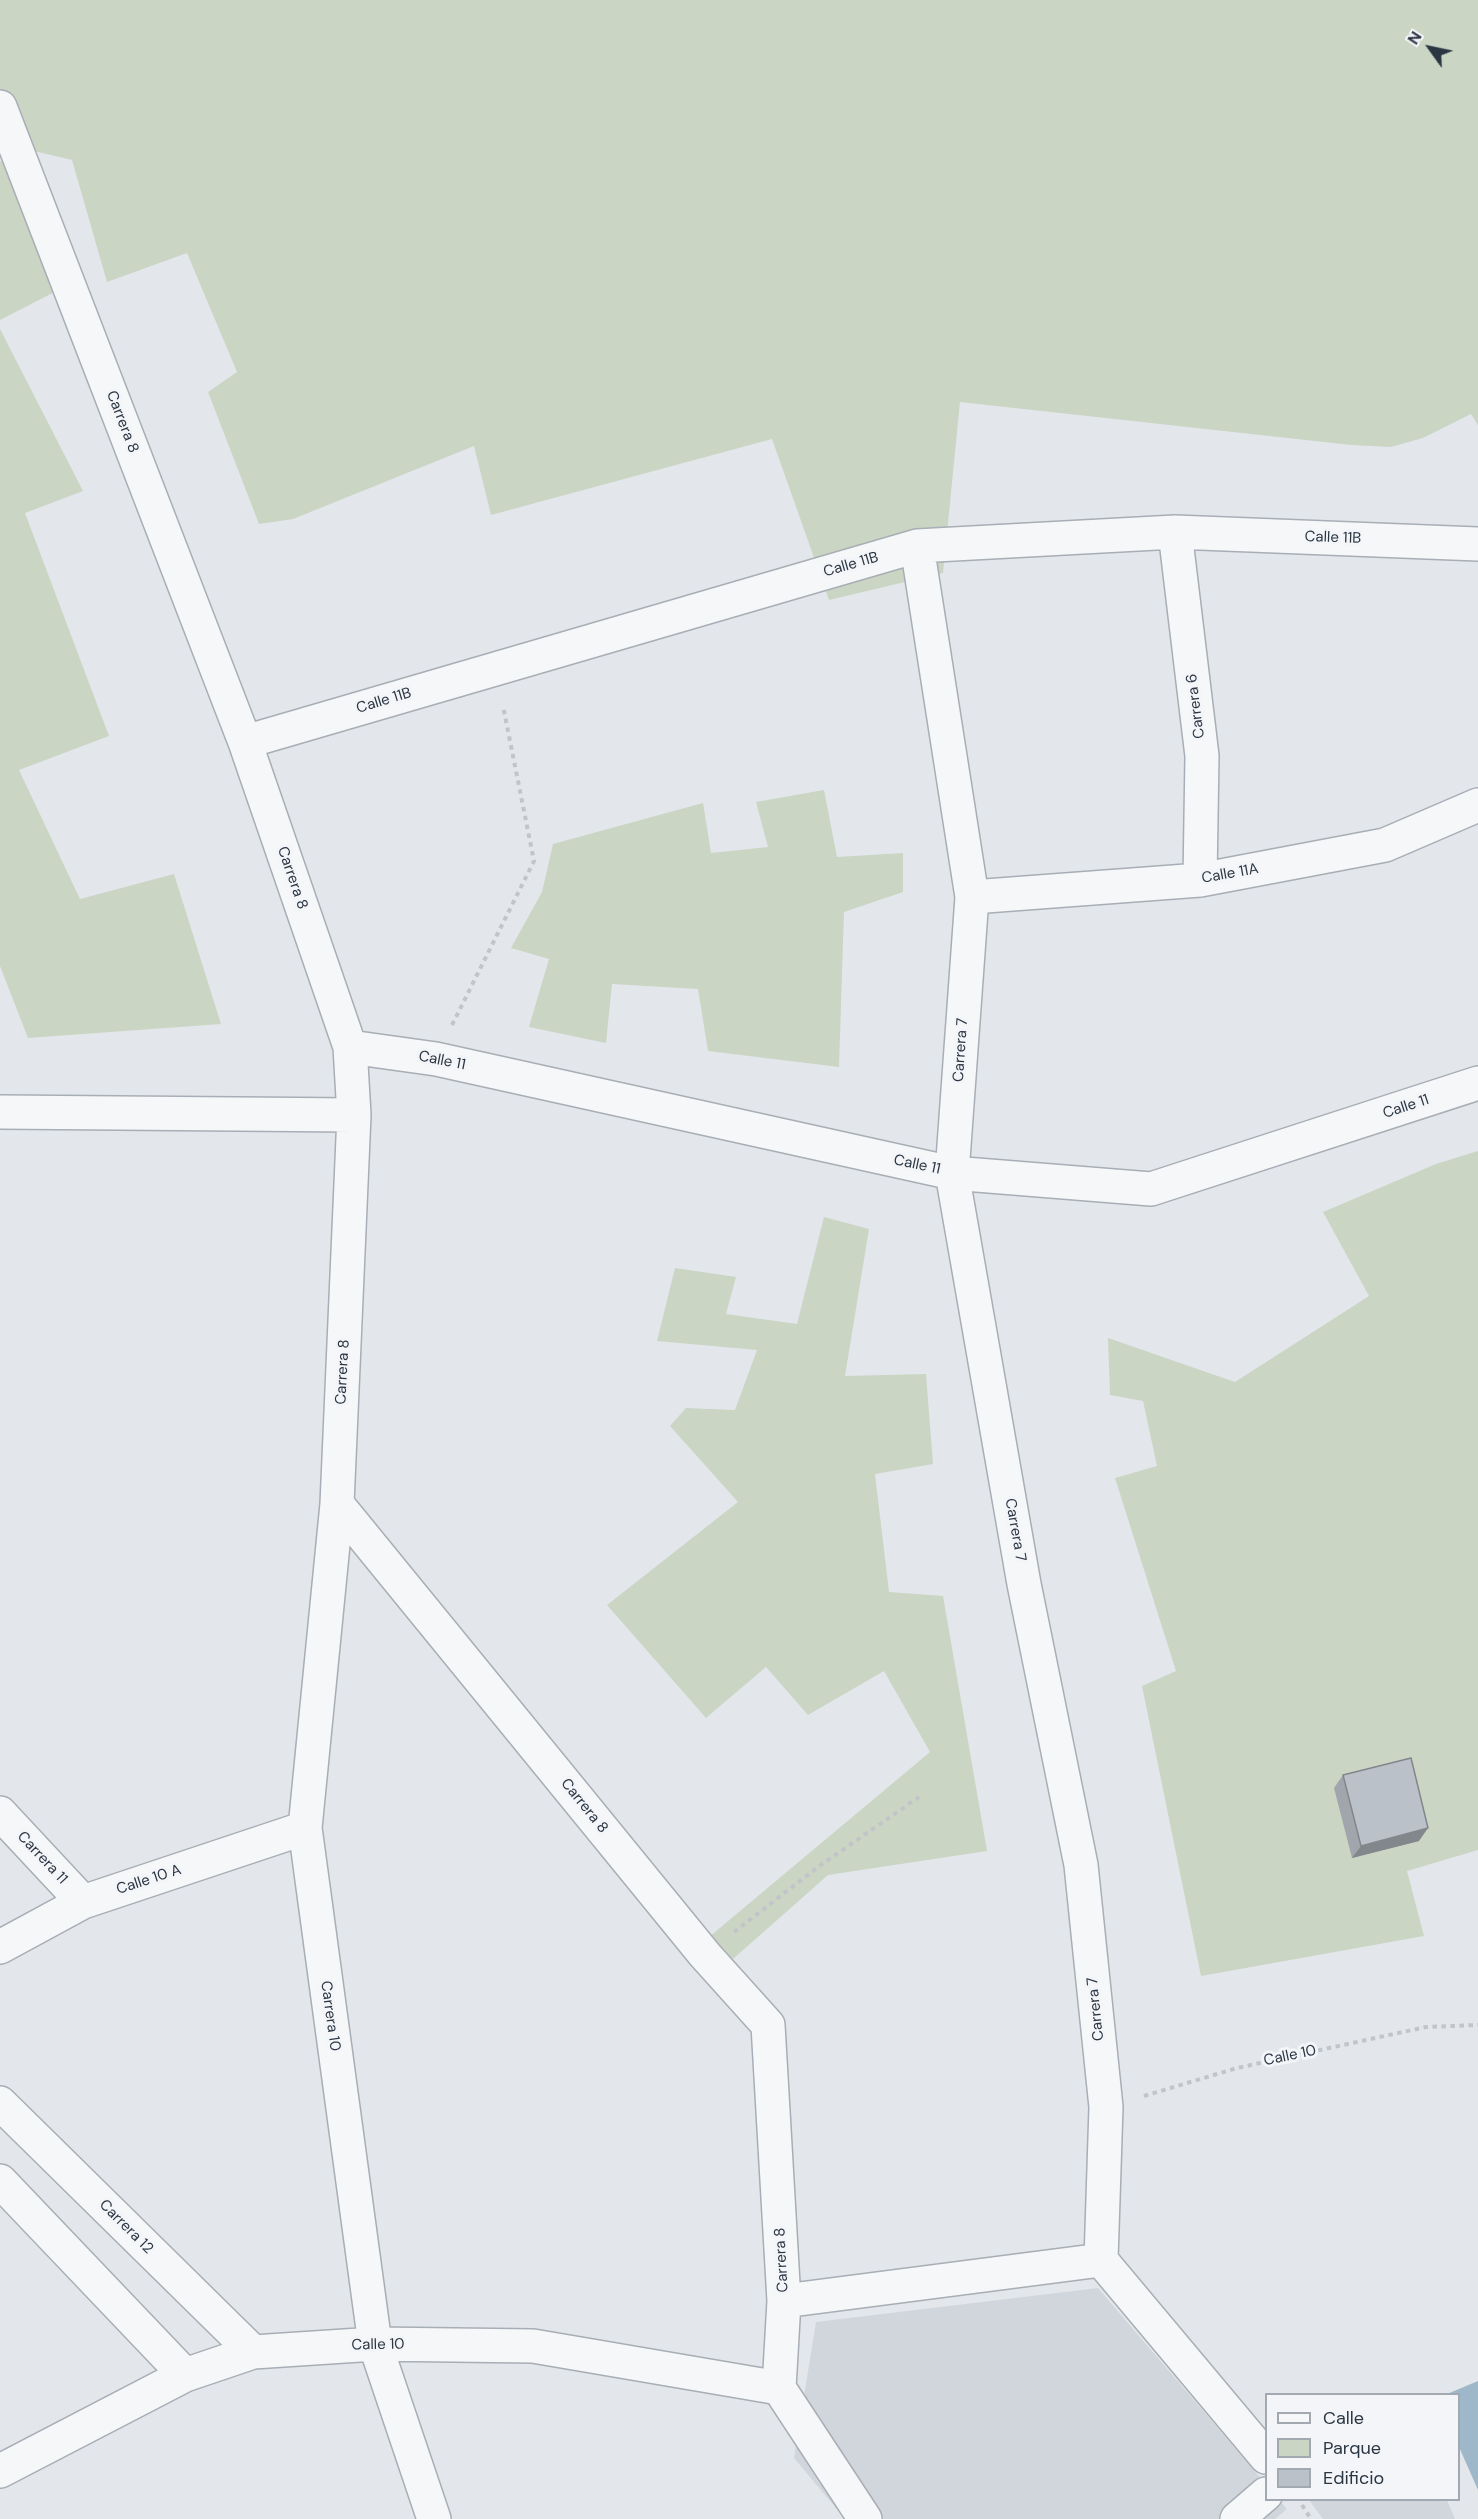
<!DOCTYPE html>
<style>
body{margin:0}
#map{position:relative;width:1478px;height:2519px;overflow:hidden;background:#e3e7eb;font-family:"DM Sans",sans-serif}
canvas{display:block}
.legend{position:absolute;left:1265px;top:2393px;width:195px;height:108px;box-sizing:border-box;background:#f3f5f8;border:2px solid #a3a9b0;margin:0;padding:8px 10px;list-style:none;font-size:18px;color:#2b3643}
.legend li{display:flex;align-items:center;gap:12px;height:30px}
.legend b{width:30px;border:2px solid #a3a9b0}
.north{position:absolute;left:1400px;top:18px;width:60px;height:60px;-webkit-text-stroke:4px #f3f5f8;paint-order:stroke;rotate:303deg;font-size:16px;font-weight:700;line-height:24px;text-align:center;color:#2b3643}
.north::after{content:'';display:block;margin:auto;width:21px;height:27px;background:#2b3643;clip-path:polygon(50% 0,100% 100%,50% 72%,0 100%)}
</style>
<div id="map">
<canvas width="1478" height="2519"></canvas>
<ul class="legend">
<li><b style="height:8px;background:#f6f7f9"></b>Calle</li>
<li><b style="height:16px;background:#cad5c4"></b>Parque</li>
<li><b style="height:16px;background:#bac1c8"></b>Edificio</li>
</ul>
<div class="north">N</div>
</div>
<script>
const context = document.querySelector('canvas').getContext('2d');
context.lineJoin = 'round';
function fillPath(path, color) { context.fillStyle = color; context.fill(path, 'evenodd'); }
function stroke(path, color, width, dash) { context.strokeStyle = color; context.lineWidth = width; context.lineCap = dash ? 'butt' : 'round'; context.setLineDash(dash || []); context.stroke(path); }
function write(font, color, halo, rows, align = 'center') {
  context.font = font + ' "DM Sans",sans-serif'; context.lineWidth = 6; context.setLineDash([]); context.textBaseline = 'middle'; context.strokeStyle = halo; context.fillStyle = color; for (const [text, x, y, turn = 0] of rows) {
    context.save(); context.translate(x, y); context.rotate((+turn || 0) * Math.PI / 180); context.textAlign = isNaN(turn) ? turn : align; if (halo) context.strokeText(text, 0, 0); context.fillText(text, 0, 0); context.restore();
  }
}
fillPath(new Path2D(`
 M1098,2288L1287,2509L1275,2519H845L794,2458L816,2322Z
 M1309,2500H1447L1455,2519H1323Z`), '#d1d6dd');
fillPath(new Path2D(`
 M0,0H1478V425L1471,414L1423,438L1391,447L1351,445L960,402L943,573L829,600L772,439L491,515L474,446L293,519L259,524L208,392L237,372L187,253L107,282L72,160L0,143Z
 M0,161L41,176L76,281L0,320Z
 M0,329L83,491L25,513L109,736L19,770L80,899L174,874L221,1024L28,1038L0,966Z
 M824,790L837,857L903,853V892L844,912L839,1067L708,1051L698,989L612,984L606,1043L529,1027L549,959L511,948L542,892L553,844L703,803L711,853L768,847L756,802Z
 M1478,1151V1850L1407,1871L1424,1936L1201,1976L1142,1686L1176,1671L1115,1478L1157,1466L1143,1401L1110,1395L1108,1338L1235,1382L1369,1296L1323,1212L1436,1164Z
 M824,1217L869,1229L845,1376L926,1374L933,1464L875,1474L889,1592L943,1596L987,1851L828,1875L733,1959L709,1937L930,1752L884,1671L808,1715L766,1667L706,1718L607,1605L738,1502L670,1426L686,1408L735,1410L757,1350L657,1341L675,1268L736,1277L726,1314L797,1324Z`), '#cad5c4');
fillPath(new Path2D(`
 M1478,2381V2490L1459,2447L1458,2394H1447Z`), '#9eb8ca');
const minor = new Path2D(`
 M0,107L245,742L350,1047L354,1115L337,1504L305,1828L375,2344L434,2519
 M1175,532L1202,756L1200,880
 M917,546L972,897L952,1173L1024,1584L1081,1865L1106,2107L1101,2260L1266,2457
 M245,742L917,546L1175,532L1478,544
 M972,897L1200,880L1385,845L1478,805
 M350,1047L436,1059L952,1173L1151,1189L1478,1083
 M0,1112L354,1115
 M337,1504L705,1955L768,2025L784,2301L779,2388L865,2519
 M0,1813L83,1902
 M0,1947L83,1902L305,1828
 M0,2103L253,2352
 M0,2181L185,2375
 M784,2301L1101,2260
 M0,2471L185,2375L253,2352L375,2344L533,2346L779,2388
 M1237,2519L1266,2494`);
stroke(minor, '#a8aeb5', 36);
stroke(new Path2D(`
 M452,1025L534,861L503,706
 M734,1932L818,1867L919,1797
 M1144,2096L1237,2068L1426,2027L1478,2025
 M1302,2505L1311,2519`), '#c1c5ca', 4, [4.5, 4.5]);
stroke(minor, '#f6f7f9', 33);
fillPath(new Path2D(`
 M1343,1775L1419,1841L1352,1858L1334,1788Z`), '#a0a6ac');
fillPath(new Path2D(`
 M1428,1828L1419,1841L1352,1858L1361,1846Z`), '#82878c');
const building = new Path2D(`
 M1411,1758L1428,1828L1361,1846L1343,1775Z`);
fillPath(building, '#bac1c8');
stroke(building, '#82878c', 1.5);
write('15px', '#2b3643', '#f3f5f8', [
 ["Carrera 8",122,422,69],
 ["Calle 11B",1333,538,2],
 ["Calle 11B",851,565,-16],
 ["Calle 11B",384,701,-17],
 ["Carrera 6",1196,706,-97],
 ["Calle 11A",1230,874,-10],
 ["Carrera 8",292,878,71],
 ["Carrera 7",961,1050,-86],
 ["Calle 11",442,1061,11],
 ["Calle 11",1406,1107,-18],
 ["Calle 11",917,1165,12],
 ["Carrera 8",343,1372,-87],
 ["Carrera 7",1015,1530,80],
 ["Carrera 8",584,1806,51],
 ["Carrera 11",42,1858,47],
 ["Calle 10 A",149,1880,-18],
 ["Carrera 7",1096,2009,-96],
 ["Carrera 10",330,2016,82],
 ["Calle 10",1290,2056,-12],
 ["Carrera 12",126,2227,45],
 ["Carrera 8",782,2260,-93],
 ["Calle 10",378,2345,-1]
]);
</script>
